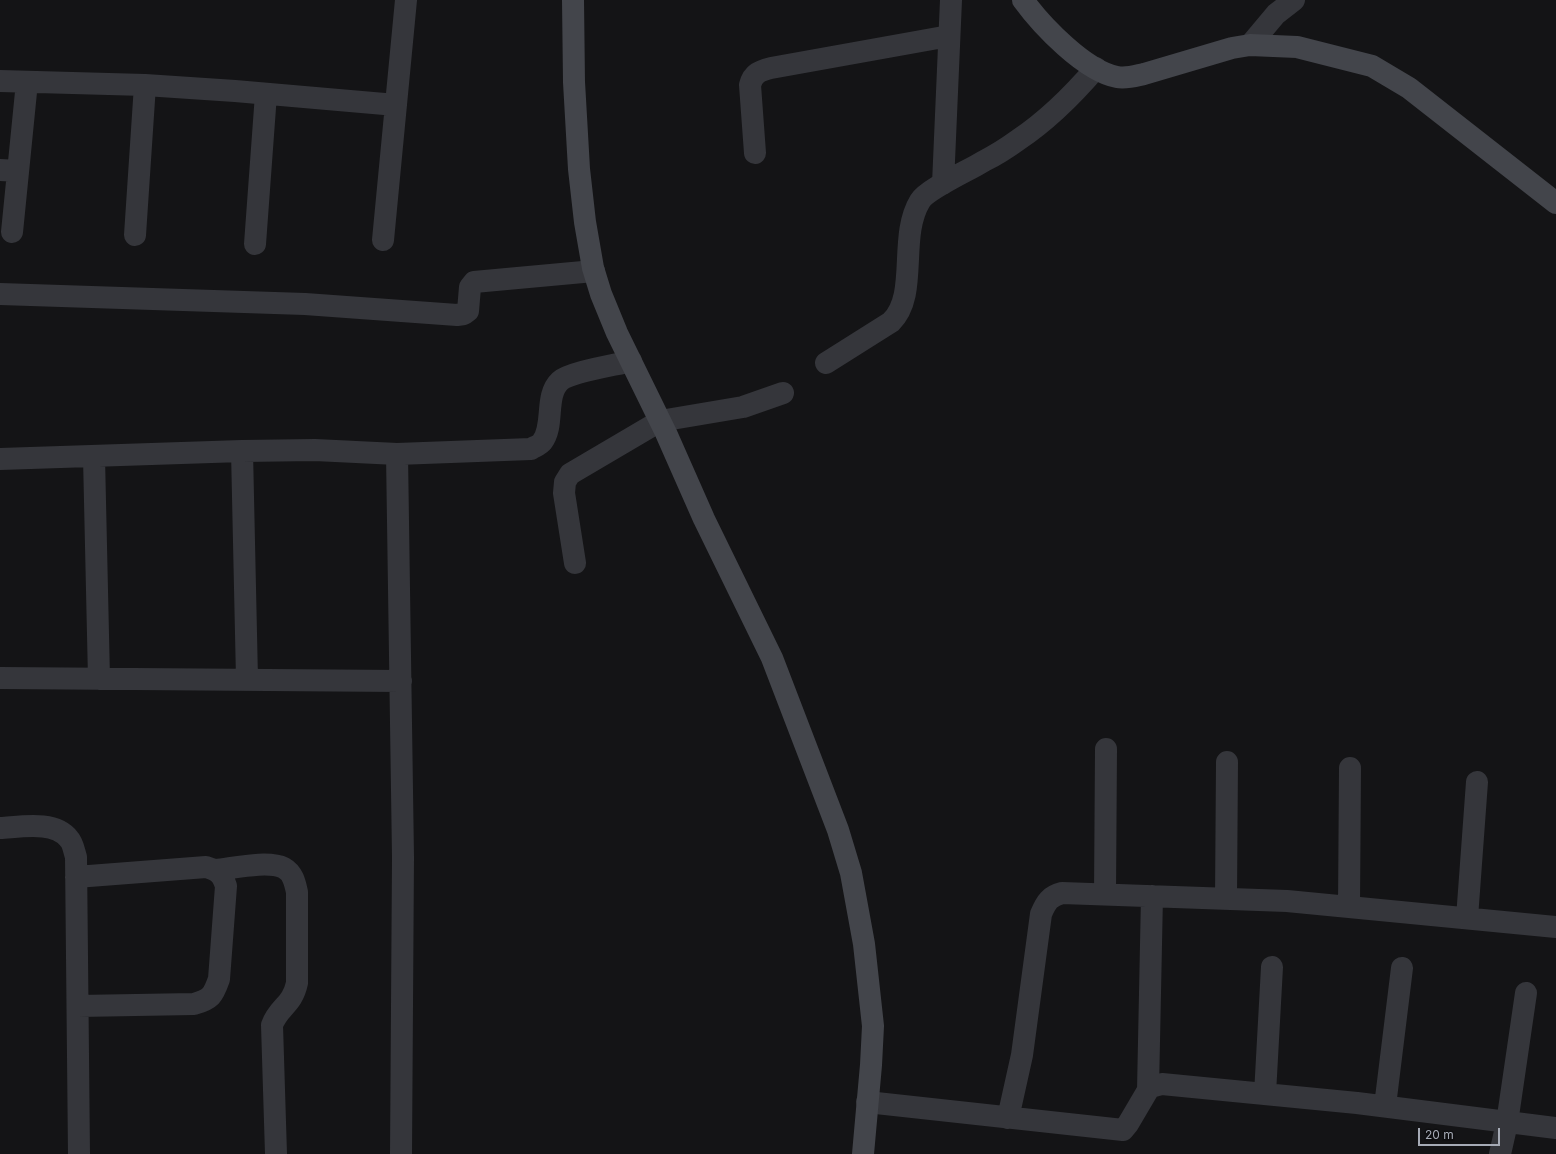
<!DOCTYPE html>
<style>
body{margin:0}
#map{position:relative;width:1556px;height:1154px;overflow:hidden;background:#141416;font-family:Inter,sans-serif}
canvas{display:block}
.scale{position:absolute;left:1418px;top:1128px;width:82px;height:18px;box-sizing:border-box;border:2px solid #a6abb6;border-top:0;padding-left:5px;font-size:12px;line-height:14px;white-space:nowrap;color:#a6abb6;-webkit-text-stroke:3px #0f0f11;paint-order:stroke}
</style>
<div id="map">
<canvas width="1556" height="1154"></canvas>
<div class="scale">20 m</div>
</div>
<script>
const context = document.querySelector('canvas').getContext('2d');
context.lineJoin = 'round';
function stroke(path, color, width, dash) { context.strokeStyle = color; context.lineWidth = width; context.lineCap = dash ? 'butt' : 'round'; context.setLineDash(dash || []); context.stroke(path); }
stroke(new Path2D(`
 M1250,45L1276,14L1294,0
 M0,81L145,85L235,91L396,105
 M755,153L750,85C753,73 760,71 771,68L949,36
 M0,170L18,171
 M943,184L951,0
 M12,232L27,82
 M135,235L145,85
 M383,240L406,0
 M255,244L266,94
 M0,294L305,304L457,315L464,314L468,311L470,287L474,282L594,271
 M826,363L891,322C919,295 898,237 920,201C927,189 970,170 984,161C996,155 1007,148 1018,140C1048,120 1072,96 1096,68
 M242,451L247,679
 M397,454L403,857L401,1154
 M94,457L99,679
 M0,459L242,451L315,450L397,454L531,449C534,447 540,445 542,442C555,426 544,396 560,381C570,372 616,365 631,361
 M575,563L564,493L565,482L570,474L660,421L743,407L783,393
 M0,678L401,681
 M0,828C20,827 55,820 69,839C73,843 74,851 76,857L79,1154
 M216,870C234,868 268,860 284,868C293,873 295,883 297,892V983C292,1006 279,1006 272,1025L276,1154
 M76,877L206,867C219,871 222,874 226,886L219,979C213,996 211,999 194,1004L78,1006
 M1105,894L1106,749
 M1226,898L1227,762
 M1349,906L1350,768
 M1467,918L1477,782
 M1148,1090L1152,896
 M1265,1094L1272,967
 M867,1102L1123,1130L1128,1124L1148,1090L1151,1087L1162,1084L1357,1103L1556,1128
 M1385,1106L1402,968
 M1008,1118L1022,1055L1041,914C1046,902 1050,896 1062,893L1287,901L1556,927
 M1500,1154L1507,1123L1526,993`), '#35363b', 22);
stroke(new Path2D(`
 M573,0L574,82L579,169L585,222L593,268L601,294L617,333L666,433L704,519L772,658L838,830L851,873L864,944L873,1026L871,1065L863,1154
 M1023,0C1042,26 1085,71 1117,77C1126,79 1135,76 1144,74L1232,48L1250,45L1297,47L1372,66L1409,88L1556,203`), '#43454b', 22);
</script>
